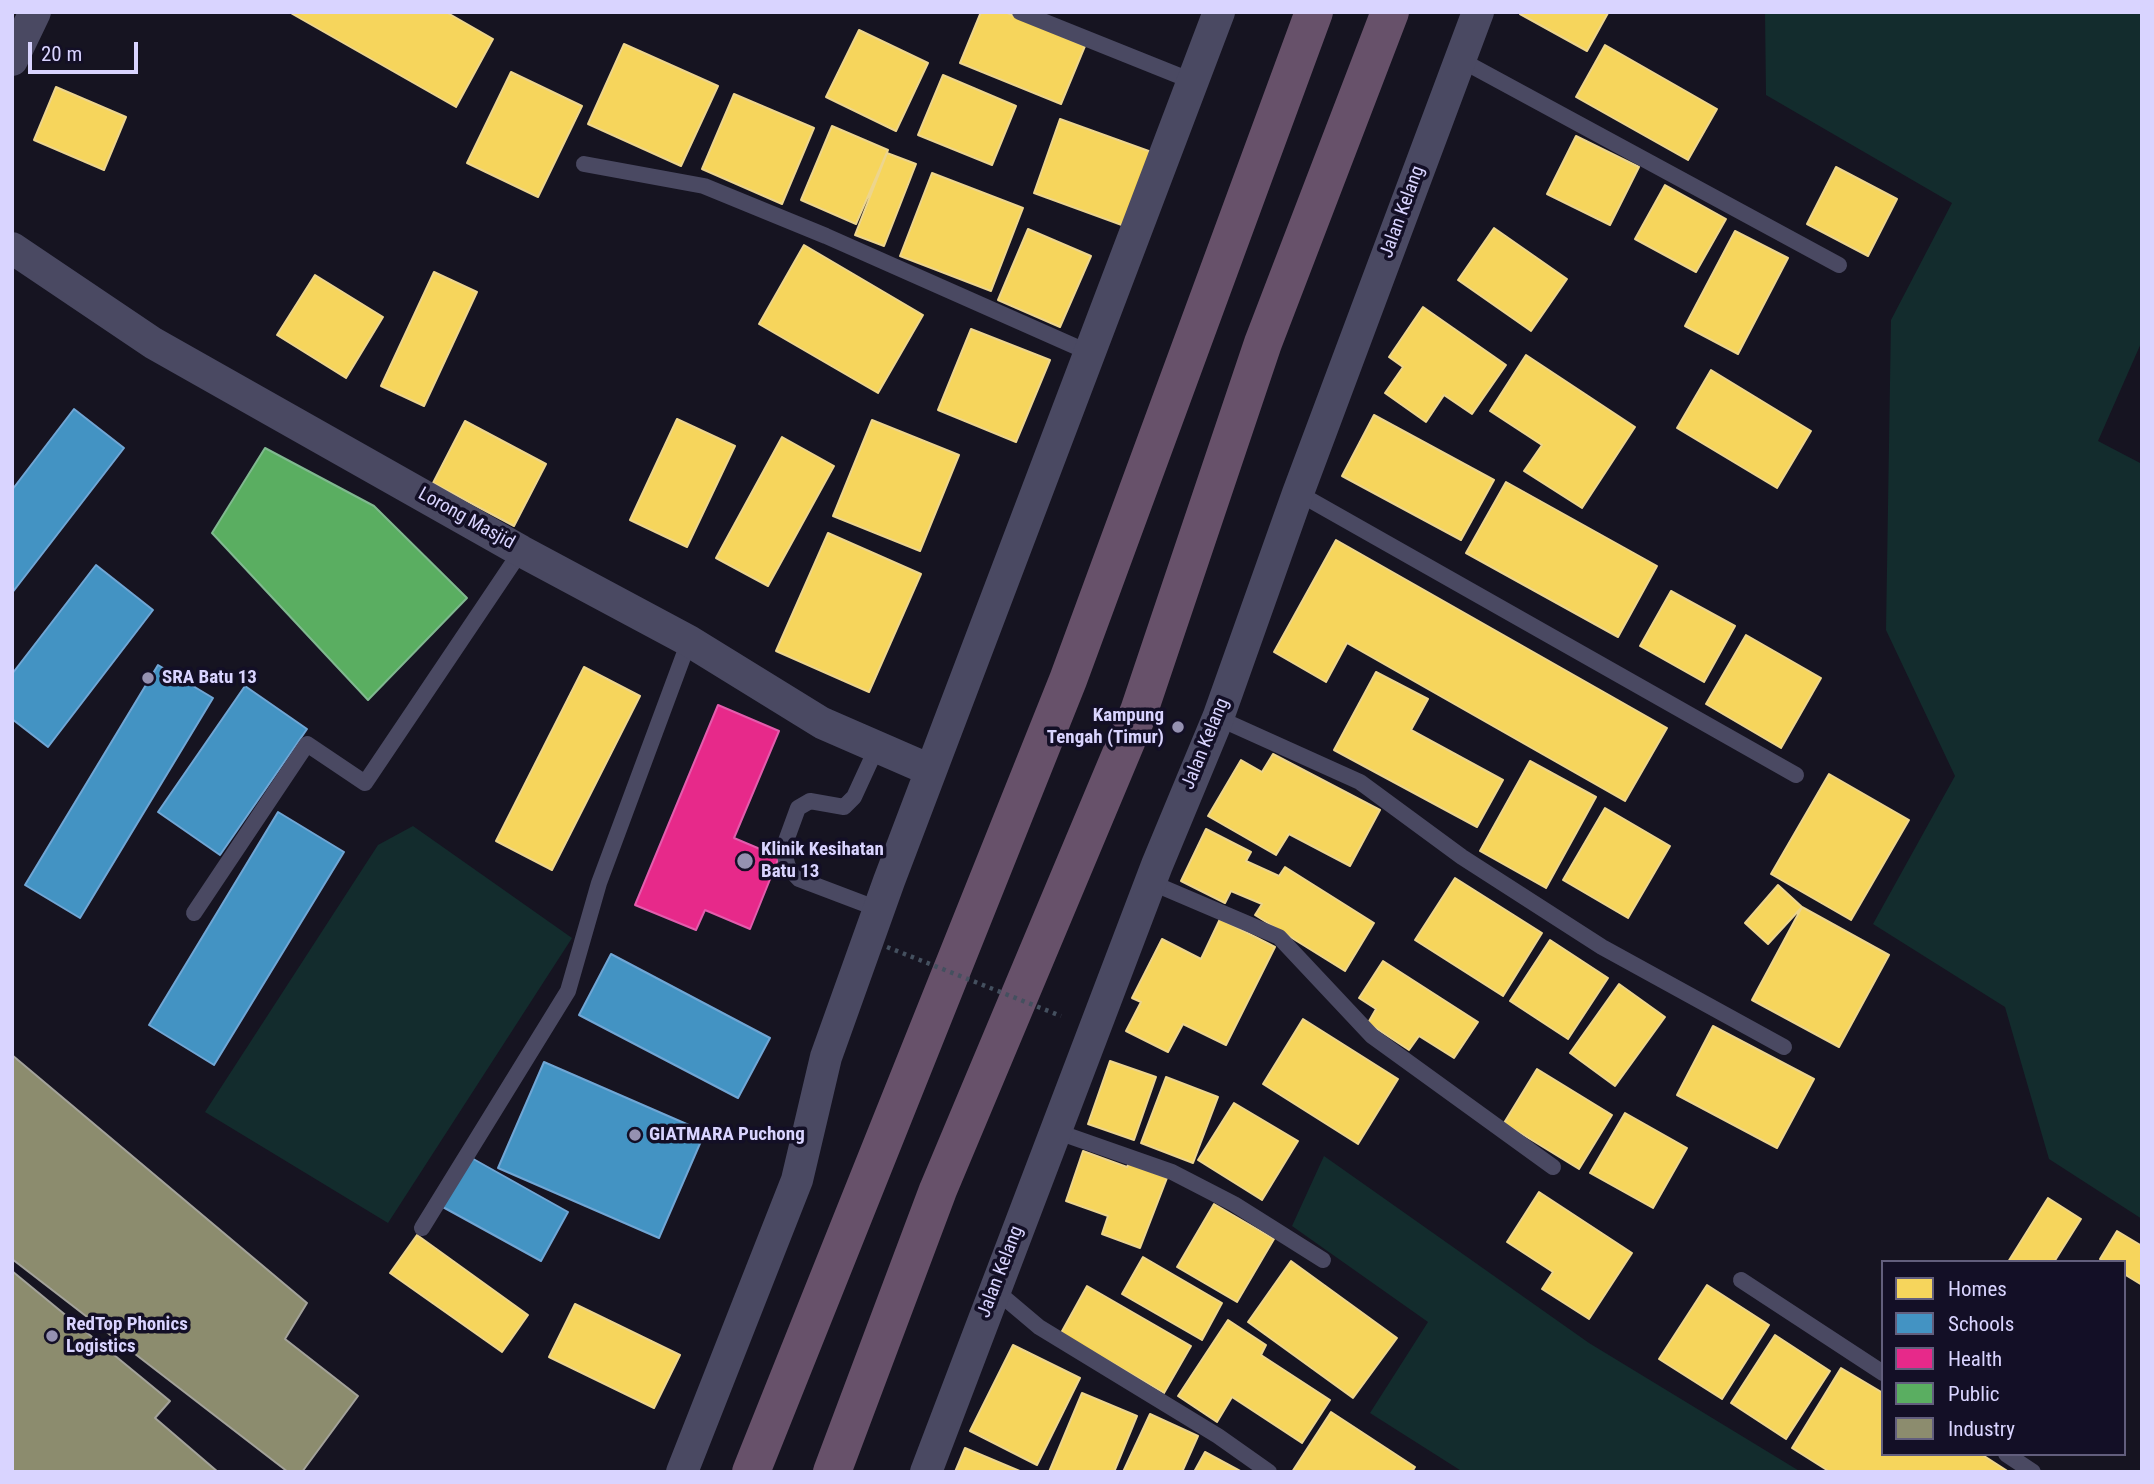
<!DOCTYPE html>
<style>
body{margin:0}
#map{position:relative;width:2154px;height:1484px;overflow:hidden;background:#161421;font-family:"Roboto Condensed",sans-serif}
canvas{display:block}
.frame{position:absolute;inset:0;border:14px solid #d9d4ff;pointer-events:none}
.legend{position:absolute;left:1881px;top:1260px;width:245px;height:196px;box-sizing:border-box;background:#130f26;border:2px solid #625e7d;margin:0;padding:9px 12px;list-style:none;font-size:21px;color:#d9d4ff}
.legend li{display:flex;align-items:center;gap:14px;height:35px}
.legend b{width:35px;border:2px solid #625e7d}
.scale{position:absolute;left:28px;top:42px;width:110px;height:32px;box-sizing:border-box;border:4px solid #d9d4ff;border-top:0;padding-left:9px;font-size:21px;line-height:24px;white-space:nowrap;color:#d9d4ff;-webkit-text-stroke:5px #130f26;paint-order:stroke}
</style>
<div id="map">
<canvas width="2154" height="1484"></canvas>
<div class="frame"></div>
<ul class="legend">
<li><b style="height:19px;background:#f6d55c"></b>Homes</li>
<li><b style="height:19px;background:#4393c3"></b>Schools</li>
<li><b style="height:19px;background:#e7298a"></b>Health</li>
<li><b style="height:19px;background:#5aae61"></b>Public</li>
<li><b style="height:19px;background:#8c8c6e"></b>Industry</li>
</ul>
<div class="scale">20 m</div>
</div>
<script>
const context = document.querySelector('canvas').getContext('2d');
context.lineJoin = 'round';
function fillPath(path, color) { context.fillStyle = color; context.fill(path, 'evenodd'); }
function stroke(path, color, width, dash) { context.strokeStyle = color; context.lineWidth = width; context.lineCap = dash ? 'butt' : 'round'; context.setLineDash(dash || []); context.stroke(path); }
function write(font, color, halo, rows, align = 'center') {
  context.font = font + ' "Roboto Condensed",sans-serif'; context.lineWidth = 7; context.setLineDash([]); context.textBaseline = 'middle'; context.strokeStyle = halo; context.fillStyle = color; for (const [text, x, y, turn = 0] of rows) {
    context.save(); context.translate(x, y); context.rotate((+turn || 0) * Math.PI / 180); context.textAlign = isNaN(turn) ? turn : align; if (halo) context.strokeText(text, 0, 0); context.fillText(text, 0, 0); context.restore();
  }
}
fillPath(new Path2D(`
 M1765,12H2142V341L2098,441L2142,464V1219L2049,1159L2005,1007L1873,924L1955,776L1886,630L1891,320L1952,203L1766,95Z
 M413,826L572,938L388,1223L205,1112L378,845Z
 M1324,1156L1589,1343L1801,1472H1463L1370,1413L1428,1322L1292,1226Z`), '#132c2d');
const homes = new Path2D(`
 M289,12H446L493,39L456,107Z
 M981,12H1005L1085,46L1061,104L960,63Z
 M1521,12H1606L1608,13L1587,51L1520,14Z
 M859,30L928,63L896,131L826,97Z
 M624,44L718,86L681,166L588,124Z
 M1605,45L1717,109L1688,160L1576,97Z
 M511,72L582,106L538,197L467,163Z
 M943,75L1016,106L992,165L918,135Z
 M56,87L126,117L104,170L34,140Z
 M734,94L814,128L782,204L702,169Z
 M1060,119L1157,154L1130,228L1034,193Z
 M832,126L888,150L856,224L801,200Z
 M1576,136L1639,167L1610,225L1547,194Z
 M887,153L916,164L884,246L855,235Z
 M1836,167L1897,199L1868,256L1807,224Z
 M932,173L1023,208L991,291L900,256Z
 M1665,185L1726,219L1696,272L1635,239Z
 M1494,228L1567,279L1531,331L1458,280Z
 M1028,229L1091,256L1060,327L998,300Z
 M1735,231L1788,258L1738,354L1685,326Z
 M804,245L923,315L878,393L759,324Z
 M434,272L477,292L424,406L381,386Z
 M315,275L383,317L346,378L277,335Z
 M1423,307L1506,365L1472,414L1444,395L1426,422L1385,393L1403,367L1389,357Z
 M971,329L1050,360L1016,442L938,410Z
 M1526,355L1635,427L1582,508L1524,471L1542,445L1490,411Z
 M1711,370L1811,431L1777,488L1677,428Z
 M1374,415L1494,480L1461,540L1342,476Z
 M677,419L735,446L687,547L630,520Z
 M872,420L959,455L920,551L833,516Z
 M465,421L546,464L514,526L433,483Z
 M782,437L834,466L768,586L716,558Z
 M1506,482L1657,566L1618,637L1466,553Z
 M828,533L921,574L869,692L776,651Z
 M1336,540L1667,728L1625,801L1347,643L1326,682L1274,652Z
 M1671,591L1735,626L1704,682L1640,646Z
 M1746,635L1821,678L1781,748L1706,704Z
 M584,667L640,696L552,870L496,841Z
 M1376,672L1428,699L1411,730L1503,780L1477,827L1334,750Z
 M1273,754L1380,810L1350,866L1289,834L1276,855L1208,816L1241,760L1262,772Z
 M1530,761L1596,797L1546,888L1480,851Z
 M1829,774L1909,820L1851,920L1771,874Z
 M1605,808L1670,846L1628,918L1563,880Z
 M1206,829L1251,852L1246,861L1279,876L1285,867L1374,923L1345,971L1255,915L1262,904L1231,891L1225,903L1181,881Z
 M1455,878L1542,933L1503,996L1415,940Z
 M1778,885L1802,907L1768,944L1745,923Z
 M1802,907L1889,955L1839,1047L1752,1000Z
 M1220,919L1275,947L1226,1045L1183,1024L1168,1052L1126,1031L1141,1002L1132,998L1162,939L1201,959Z
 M1550,940L1608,978L1568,1039L1510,1001Z
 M1383,961L1478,1022L1454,1058L1419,1036L1409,1050L1368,1023L1376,1009L1359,998Z
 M1619,984L1665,1017L1615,1086L1570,1053Z
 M1303,1019L1398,1079L1358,1144L1263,1084Z
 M1713,1026L1814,1079L1777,1148L1677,1095Z
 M1110,1061L1156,1077L1134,1140L1088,1124Z
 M1537,1069L1612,1115L1579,1169L1504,1123Z
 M1166,1077L1218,1097L1193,1163L1141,1143Z
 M1234,1103L1298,1141L1262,1200L1198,1160Z
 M1625,1113L1687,1148L1653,1208L1590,1173Z
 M1083,1151L1127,1167L1129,1163L1167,1178L1140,1248L1102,1234L1108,1216L1066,1201Z
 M1539,1192L1632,1253L1589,1319L1542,1289L1553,1272L1507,1242Z
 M2048,1198L2081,1219L2054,1262H2008Z
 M1214,1204L1274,1239L1237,1302L1177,1267Z
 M2117,1231L2142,1246V1285L2124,1274V1262H2104L2100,1259Z
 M417,1235L528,1315L502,1352L390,1273Z
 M1143,1257L1222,1303L1202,1340L1122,1294Z
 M1291,1261L1397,1338L1353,1398L1248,1322Z
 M1707,1285L1769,1325L1722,1399L1659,1359Z
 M1087,1286L1191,1346L1164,1393L1061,1333Z
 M575,1304L680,1355L654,1408L549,1357Z
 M1228,1320L1266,1345L1261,1355L1330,1400L1302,1443L1232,1397L1217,1422L1178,1396Z
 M1775,1335L1830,1371L1786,1439L1731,1403Z
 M1013,1345L1080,1378L1037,1465L970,1431Z
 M1841,1368L1883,1393V1454H1981L2009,1472H1830L1792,1448Z
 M1082,1393L1137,1416L1114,1472H1049Z
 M1331,1412L1415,1467L1412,1472H1292Z
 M1150,1414L1198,1436L1182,1472H1123Z
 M965,1448L1022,1472H955Z
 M1205,1452L1242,1472H1194Z`);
fillPath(homes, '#f6d55c');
stroke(homes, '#edd58d', 2);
const schools = new Path2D(`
 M74,409L124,448L12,593V490Z
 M96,565L153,610L48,747L12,719V674Z
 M158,665L213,698L80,918L25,885Z
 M245,686L307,729L220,855L158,812Z
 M278,812L344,852L214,1065L149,1025Z
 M611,954L770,1038L738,1098L579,1015Z
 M544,1062L705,1132L659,1238L498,1168Z
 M468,1156L568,1212L541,1261L441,1206Z`);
fillPath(schools, '#4393c3');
stroke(schools, '#70a6d5', 2);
const health = new Path2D(`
 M718,705L779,731L734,838L779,857L750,929L705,910L696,930L635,905Z`);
fillPath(health, '#e7298a');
stroke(health, '#e35cad', 2);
const public = new Path2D(`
 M265,448L374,506L467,598L368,700L212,533Z`);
fillPath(public, '#5aae61');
stroke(public, '#80b990', 2);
const industry = new Path2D(`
 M12,1055L307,1303L285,1339L358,1396L302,1472H288L12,1259Z
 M12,1271L170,1401L155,1418L218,1472H12Z`);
fillPath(industry, '#8c8c6e');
stroke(industry, '#a3a29a', 2);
stroke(new Path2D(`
 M1020,12L1192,81
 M1459,59L1839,265
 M584,164L704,186L826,236L1090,353
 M1298,493L1796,775
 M1218,718L1360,782L1462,857L1602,947L1784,1047
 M877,747L854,797L844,807L810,801L798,808L783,849L788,867L799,879L878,909
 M1150,882L1279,937L1372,1036L1553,1167
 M194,913L307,744L365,783L521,551
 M1055,1131L1172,1172L1234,1204L1323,1260
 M422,1228L568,991L599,883L689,641
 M1741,1280L1883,1373
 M994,1289L1039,1327L1218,1436L1269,1472
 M2006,1454L2033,1472`), '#4a4962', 16);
stroke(new Path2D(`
 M12,60L35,12
 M12,248L153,343L521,551L689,641L822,723L930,770
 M682,1472L797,1180L826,1057L889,881L1219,12
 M926,1472L1157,865L1218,718L1298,493L1478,12`), '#4a4962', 32);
stroke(new Path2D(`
 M751,1472L1068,680L1314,12
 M832,1472L938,1190L1139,711L1263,343L1390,12`), '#67516a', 38);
stroke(new Path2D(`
 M887,947L1061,1016`), '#44505f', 4.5, [3.5, 5]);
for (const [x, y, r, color] of [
 [148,678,7,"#9591b1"],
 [1178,727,7,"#9591b1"],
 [745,861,9,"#9591b1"],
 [635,1135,7,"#9591b1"],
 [52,1336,7,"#9591b1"]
]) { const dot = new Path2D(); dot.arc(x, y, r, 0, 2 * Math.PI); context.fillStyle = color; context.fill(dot); stroke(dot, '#130f26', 2.5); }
write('19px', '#d9d4ff', '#130f26', [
 ["Jalan Kelang",1403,212,-70],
 ["Lorong Masjid",466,519,29],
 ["Jalan Kelang",1206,744,-68],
 ["Jalan Kelang",1001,1272,-69]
]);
write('bold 19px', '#d9d4ff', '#130f26', [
 ["SRA Batu 13",162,678],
 ["Kampung",1164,716,"right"],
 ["Tengah (Timur)",1164,738,"right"],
 ["Klinik Kesihatan",761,850],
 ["Batu 13",761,872],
 ["GIATMARA Puchong",649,1135],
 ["RedTop Phonics",66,1325],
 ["Logistics",66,1347]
], 'left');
</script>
